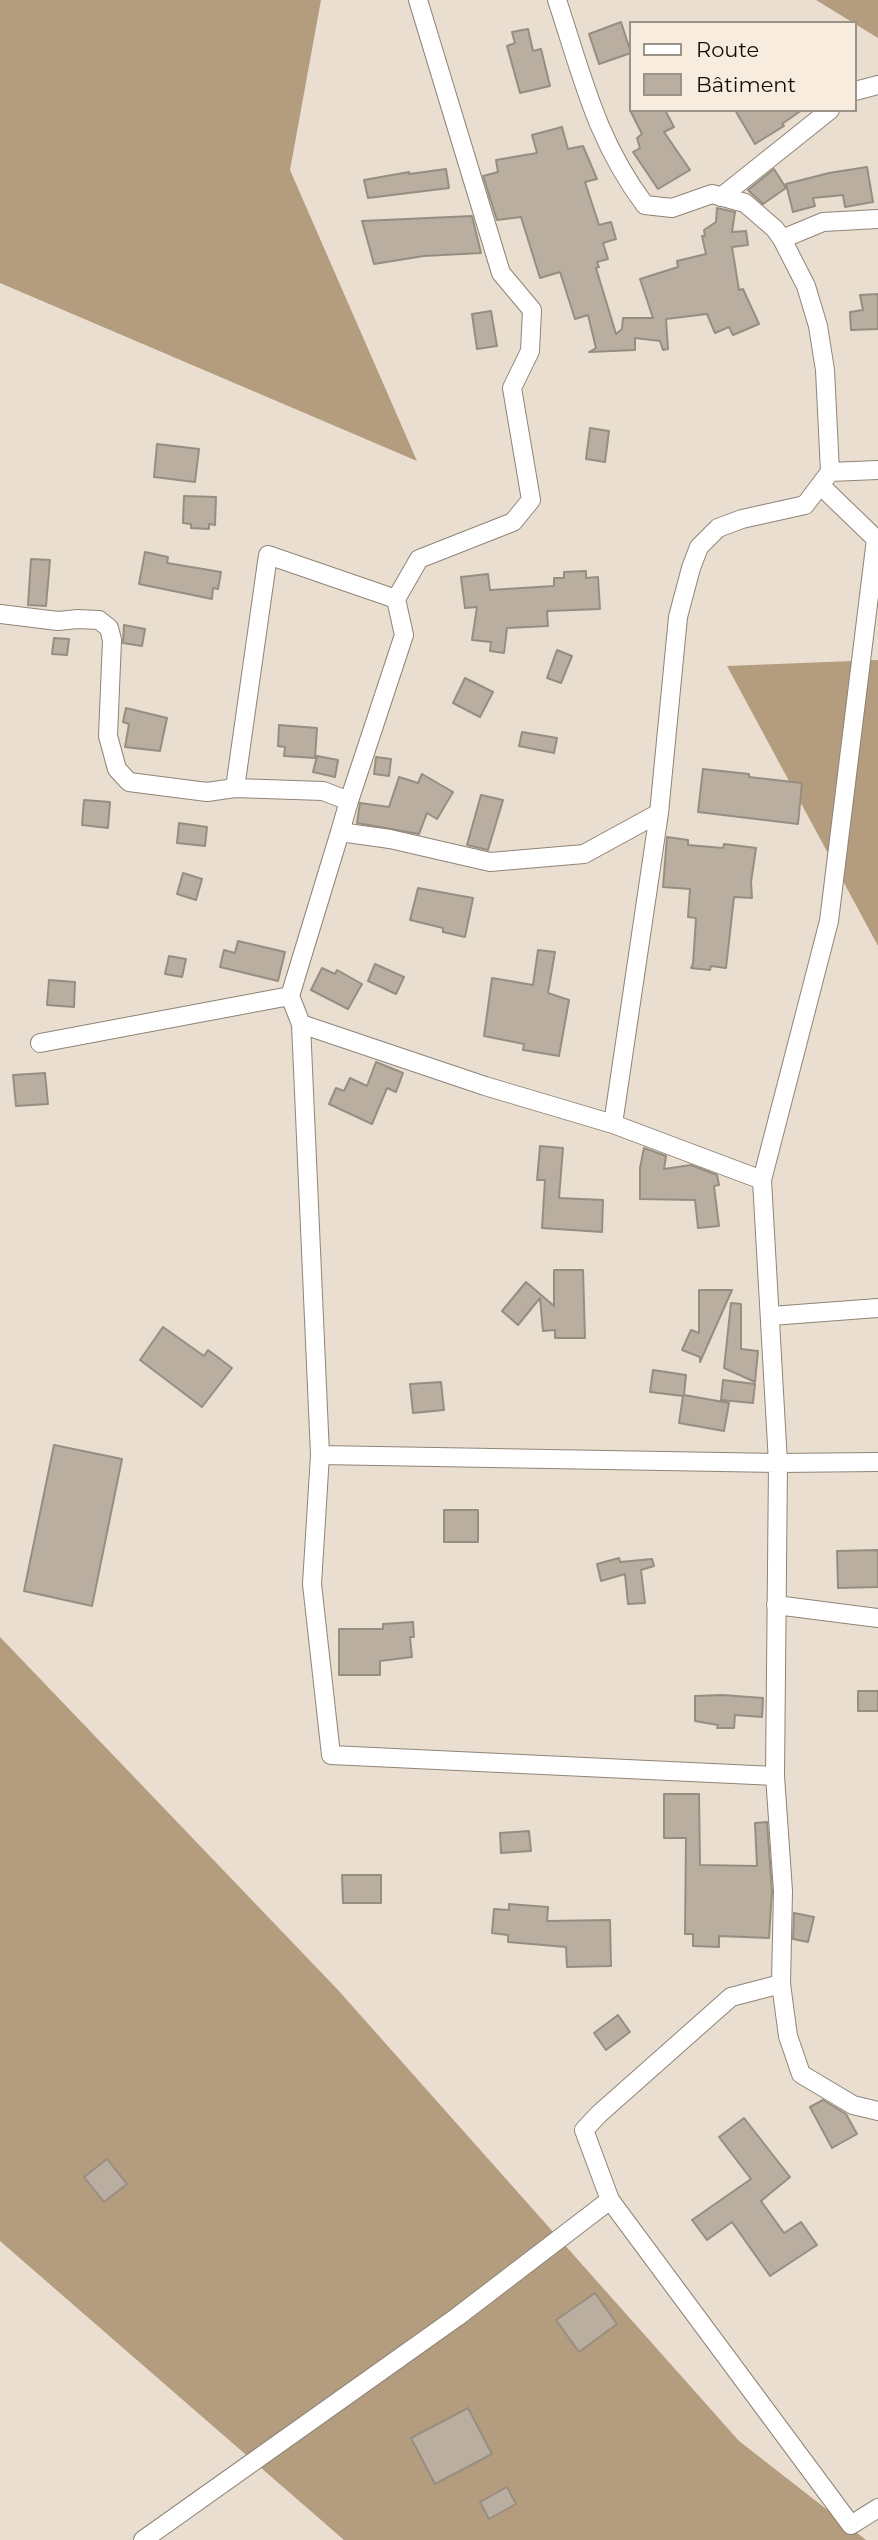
<!DOCTYPE html>
<meta charset="utf-8">
<style>
body{margin:0}
#map{position:relative;width:878px;height:2540px;overflow:hidden;background:#eaded0;font-family:Montserrat,sans-serif}
canvas{display:block}
.legend{position:absolute;left:629px;top:21px;width:228px;height:91px;box-sizing:border-box;background:#f7ecdd;border:2px solid #9b9388;margin:0;padding:9px 12px;list-style:none;font-size:21px;color:#110e09}
.legend li{display:flex;align-items:center;gap:14px;height:35px}
.legend b{width:35px;border:2px solid #9b9388}
</style>
<div id="map">
<canvas width="878" height="2540"></canvas>
<ul class="legend">
<li><b style="height:9px;background:#fff"></b>Route</li>
<li><b style="height:19px;background:#b9aea0"></b>Bâtiment</li>
</ul>
</div>
<script>
const context = document.querySelector('canvas').getContext('2d');
context.lineJoin = 'round';
function fillPath(path, color) { context.fillStyle = color; context.fill(path, 'evenodd'); }
function stroke(path, color, width, dash) { context.strokeStyle = color; context.lineWidth = width; context.lineCap = dash ? 'butt' : 'round'; context.setLineDash(dash || []); context.stroke(path); }
fillPath(new Path2D(`
 M0,0H321L290,170L417,461L0,283Z
 M816,0H878V38Z
 M878,660V946L727,666Z
 M0,1637L338,1990L739,2441L866,2540H344L0,2241Z`), '#b49c7e');
const building = new Path2D(`
 M621,22L631,53L599,64L589,34Z
 M528,29L533,51L541,49L550,86L520,93L507,46L515,43L512,32Z
 M630,110H665L674,127L664,132L690,170L658,189L633,152L640,148L637,138L642,134Z
 M735,110H802L782,124L784,126L755,144Z
 M562,127L568,149L583,146L597,179L585,182L599,225L611,222L616,239L603,243L608,259L597,262L599,267L596,268L616,334L622,329L623,318H653L640,279L678,267L677,261L706,254L702,236H705L704,230L716,222L717,208L735,212L732,232L746,231L748,245L732,247L739,290L743,289L759,324L733,335L729,327L715,333L707,314L666,319L668,349L663,350L660,341L635,338V350L589,352L596,348L588,315L575,319L560,272L540,278L521,217L497,220L483,176L498,172L496,160L537,153L532,135Z
 M867,167L873,202L845,207L843,195L813,198L815,206L793,212L786,184L829,173Z
 M446,169L449,188L368,198L364,180L409,172V174Z
 M774,169L786,188L763,204L748,190Z
 M472,216L481,253L424,256L374,264L362,221Z
 M878,294V329L851,330L850,312L863,310L860,295Z
 M491,311L497,346L477,349L472,314Z
 M590,428L609,431L605,462L586,459Z
 M157,444L199,449L195,482L154,477Z
 M184,496L216,497L215,525L209,524V529L191,528V524L183,523Z
 M145,552L168,557L167,563L221,572L218,589L213,588L212,599L139,584Z
 M31,559L50,560L46,606L28,605Z
 M586,571V578L598,577L600,609L547,611L548,626L507,628L504,653L490,651L491,642L472,640L477,607L465,608L461,577L488,574L490,590L554,586V578H564V572Z
 M124,625L145,629L142,646L123,643Z
 M54,638L69,639L67,655L52,654Z
 M557,650L572,656L561,683L547,678Z
 M465,678L493,692L480,717L453,703Z
 M126,708L167,718L160,751L125,747L129,724L123,722Z
 M279,725L317,728L315,758L284,756L285,747L278,746Z
 M522,732L557,738L554,753L519,746Z
 M317,756L338,760L335,777L313,772Z
 M376,757L391,759L389,776L374,774Z
 M703,769L749,774V777L802,783L798,824L698,812Z
 M422,774L453,792L437,819L427,813L419,834L357,823L360,803L389,807L399,777L418,783Z
 M481,795L503,800L488,850L467,845Z
 M84,800L110,802L108,828L82,825Z
 M179,823L207,827L205,846L177,843Z
 M667,837L688,840V845L723,848L724,844L756,848L751,882L752,898L734,897L726,968L711,966L710,970L691,968L693,964L696,918L688,917L690,889L663,887Z
 M183,873L202,879L196,900L177,894Z
 M418,888L473,898L465,937L443,932V928L410,920Z
 M238,941L285,952L278,981L220,967L224,950L235,953Z
 M538,950L555,952L548,993L569,1000L559,1056L523,1050L524,1044L484,1036L492,978L533,985Z
 M169,956L186,959L182,977L165,974Z
 M375,964L404,977L396,994L368,981Z
 M322,968L335,974L337,970L362,984L348,1009L311,990Z
 M49,980L75,982L74,1007L47,1005Z
 M376,1062L403,1073L396,1092L387,1088L372,1124L329,1104L336,1088L344,1091L350,1078L367,1086Z
 M45,1073L48,1104L16,1106L13,1075Z
 M540,1146L563,1148L559,1198L603,1200L602,1232L542,1228L545,1180H537Z
 M644,1148L666,1156L664,1169L691,1165L717,1175L719,1185L714,1186L719,1226L698,1228L695,1200L640,1199V1168Z
 M554,1270H583L585,1338H555V1330L543,1331L540,1298L518,1325L502,1311L526,1282L554,1306Z
 M699,1290H732L700,1362V1357L682,1350L691,1330L699,1333Z
 M731,1303L741,1304V1349L758,1351L755,1382L724,1368Z
 M163,1327L204,1356L208,1350L232,1368L202,1407L140,1360Z
 M653,1370L686,1375L684,1395L729,1403L724,1431L679,1423L683,1396L650,1392Z
 M723,1380L755,1384L753,1403L721,1400Z
 M441,1382L444,1410L413,1413L410,1384Z
 M54,1445L122,1459L92,1606L24,1591Z
 M444,1510H478V1542H444Z
 M878,1550V1587L838,1588L837,1551Z
 M619,1558L620,1562L652,1559L654,1566L641,1570L645,1603L628,1604L625,1574L601,1581L597,1564Z
 M413,1622L414,1637H410L412,1657L380,1661V1675H339V1629H383V1624Z
 M858,1691H878V1711H858Z
 M722,1695L763,1698L762,1717L735,1715L734,1728H717L718,1725L695,1721V1696Z
 M664,1794H699L700,1865L757,1866L755,1823L767,1822L772,1891L769,1938L719,1936V1947L693,1946V1934H685L686,1838H664Z
 M529,1831L531,1851L501,1853L500,1833Z
 M342,1875H381V1903H343Z
 M509,1904L548,1907L547,1921L610,1920L611,1966L567,1967L566,1947L508,1942V1935L492,1933L494,1909L509,1910Z
 M794,1913L814,1917L808,1942L793,1939Z
 M618,2015L630,2032L606,2050L594,2033Z
 M823,2100L846,2114L857,2134L832,2148L810,2107Z
 M744,2118L790,2177L761,2201L784,2233L801,2222L817,2245L770,2276L732,2222L707,2240L692,2220L751,2179L719,2137Z
 M107,2159L127,2184L104,2202L84,2177Z
 M595,2293L617,2324L579,2352L556,2320Z
 M468,2408L492,2454L435,2484L411,2438Z
 M507,2487L516,2504L489,2519L480,2502Z`);
fillPath(building, '#b9aea0');
stroke(building, '#988e80', 2);
const street = new Path2D(`
 M855,91L878,85
 M721,197L830,110
 M782,239L823,222L878,219
 M830,472L878,470
 M820,485L876,539L829,921L762,1180L778,1463L775,1776L783,1891L781,1984L731,1997L599,2114L584,2130L610,2200L851,2525L878,2508
 M0,614L58,621L78,619L99,620L109,628L112,640L108,736L117,769L129,782L207,792L235,788L323,791L349,801L340,832L390,839L490,862L584,854L659,813L678,617L691,568L699,547L718,528L742,519L805,505L830,472L825,370L818,326L806,286L782,239L775,229L745,203L712,194L672,208L645,205C596,140 582,75 557,0
 M235,788L268,555L396,599
 M349,801L404,635L396,599L419,559L513,522L531,500L512,388L530,351L532,310L501,273L418,0
 M659,813L613,1124L762,1180
 M340,832L290,996L301,1024L485,1086L613,1124
 M301,1024L320,1455L312,1584L331,1755L775,1776
 M40,1043L290,996
 M771,1316L878,1308
 M320,1455L778,1463L878,1462
 M776,1605L878,1618
 M781,1984L788,2036L801,2074L853,2105L878,2111
 M143,2540L457,2317L610,2200`);
stroke(street, '#8f8477', 20);
stroke(street, '#fff', 18);
</script>
